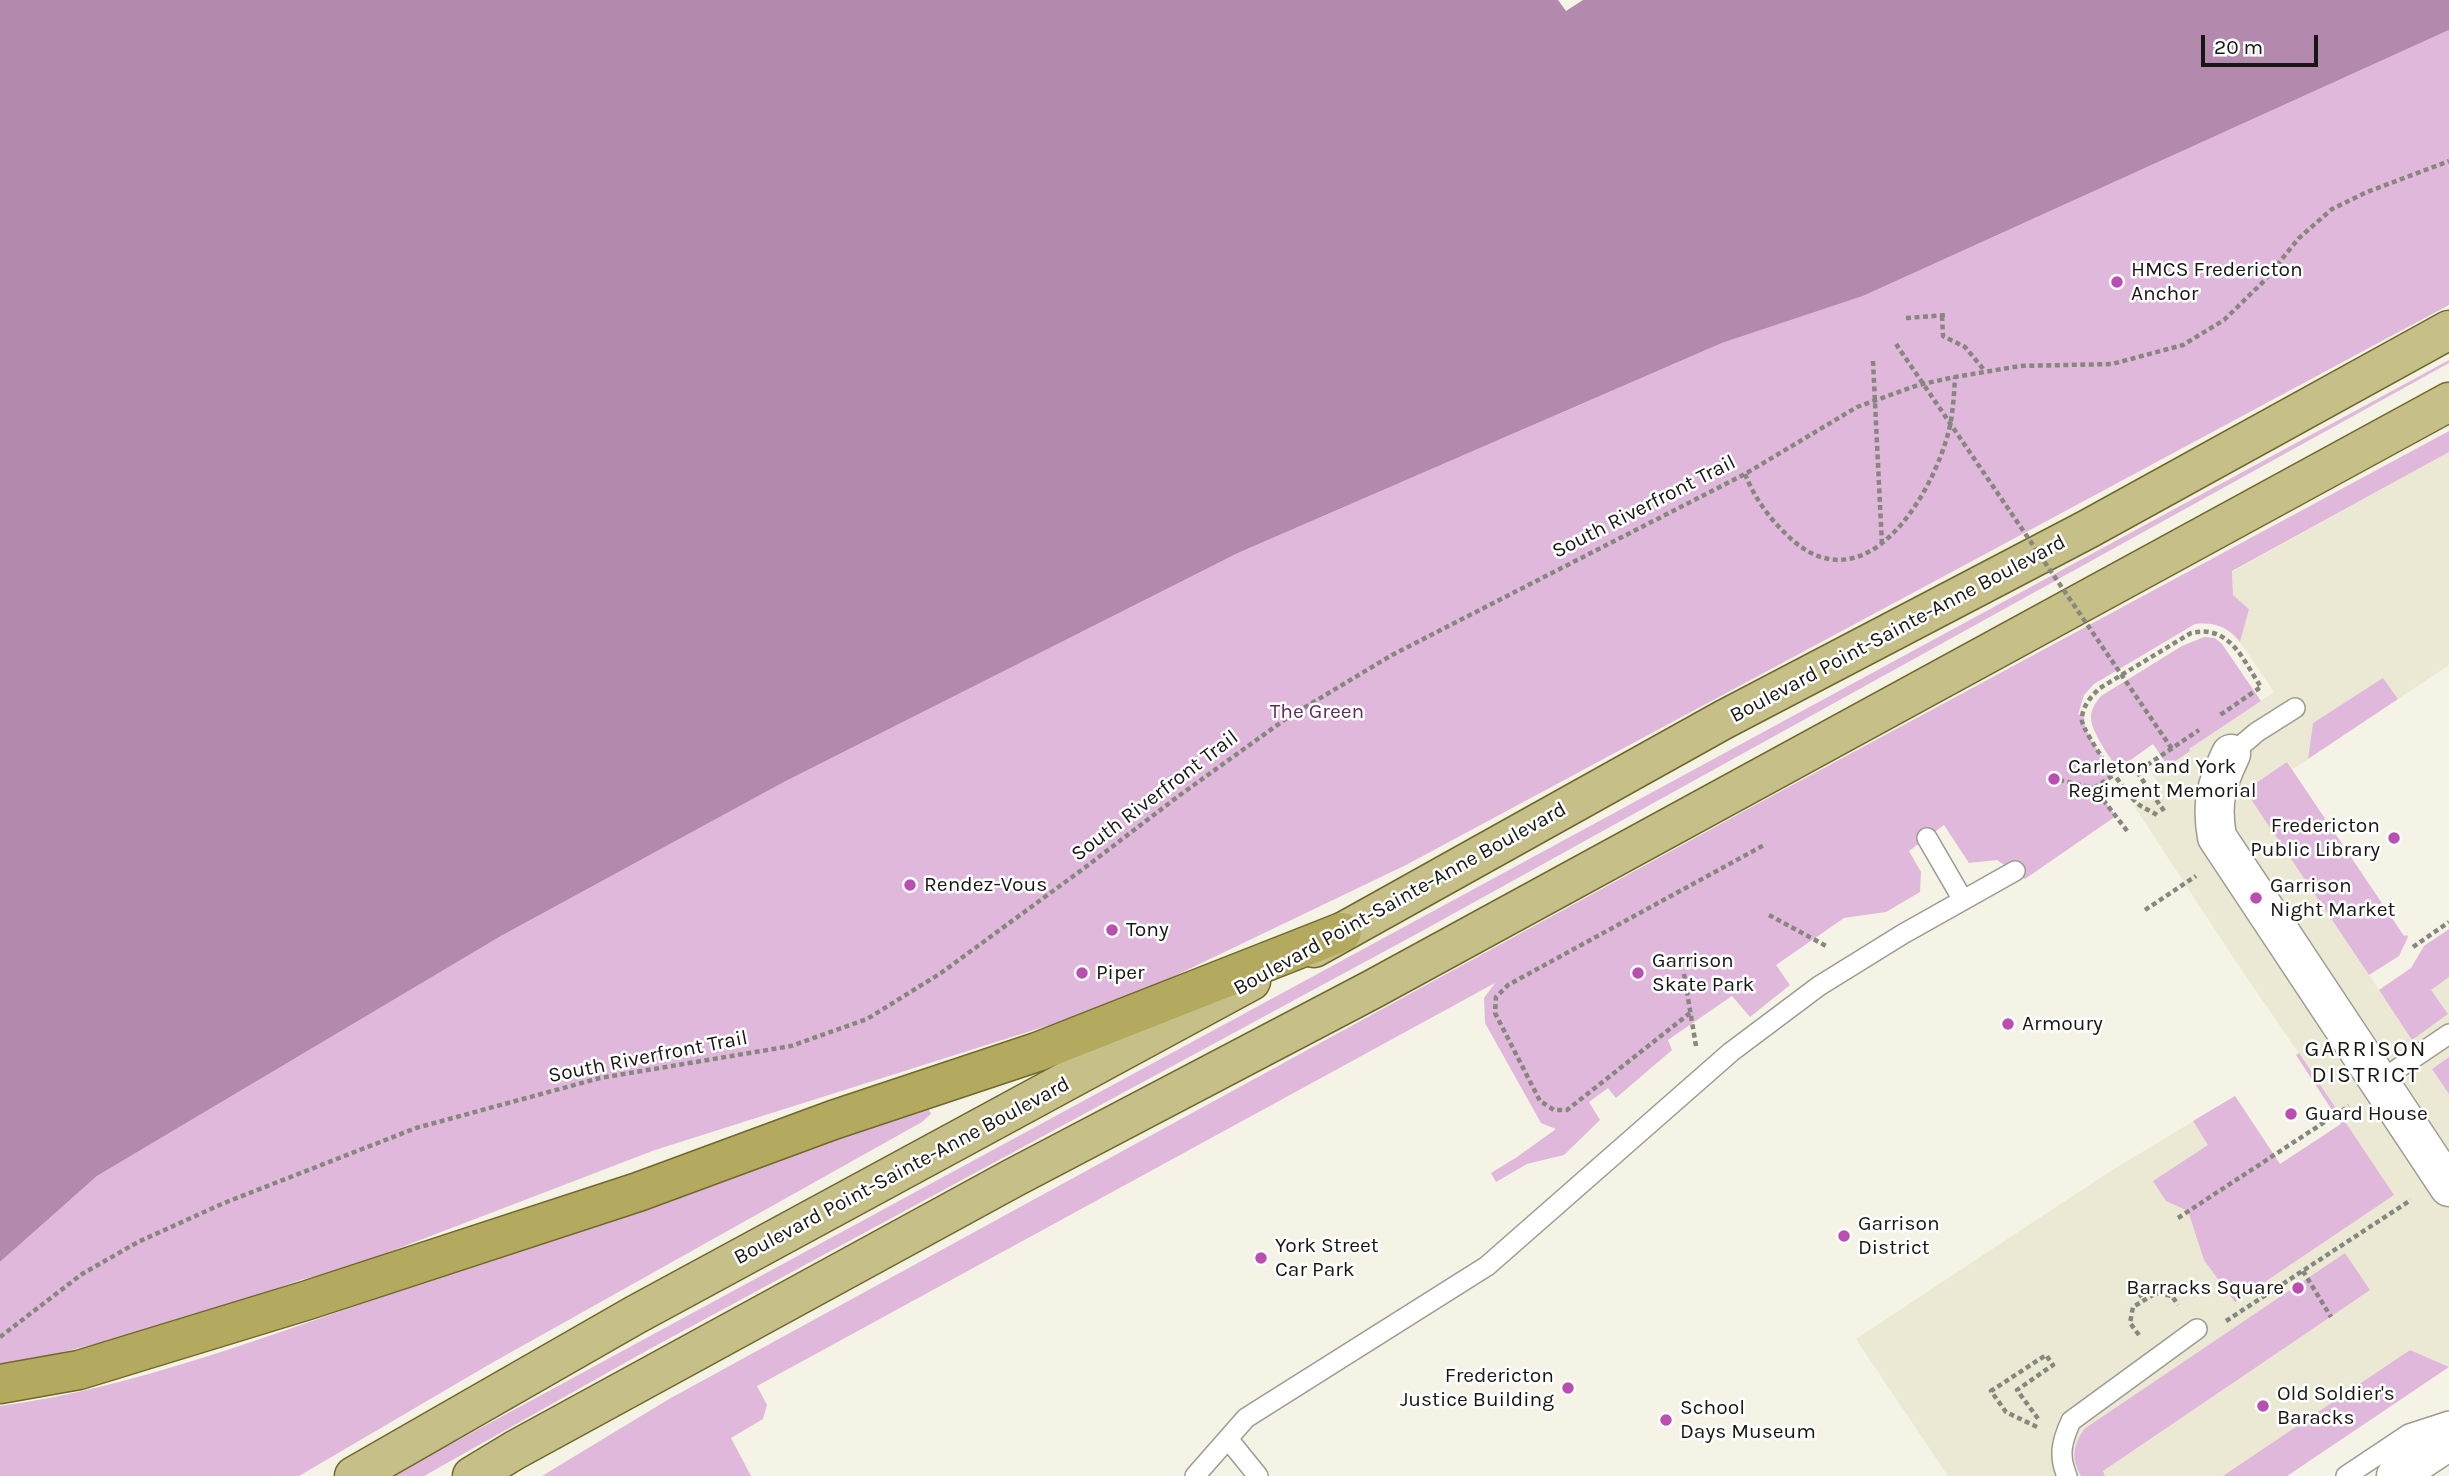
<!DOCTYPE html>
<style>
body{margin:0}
#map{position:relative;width:2449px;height:1476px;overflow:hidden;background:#f4f3e6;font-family:Karla,sans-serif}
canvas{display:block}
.scale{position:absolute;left:2201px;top:35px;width:117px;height:32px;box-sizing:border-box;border:4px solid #181713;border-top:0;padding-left:9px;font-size:21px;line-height:24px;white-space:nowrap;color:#181713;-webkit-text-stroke:5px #fff;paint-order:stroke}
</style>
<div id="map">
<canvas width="2449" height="1476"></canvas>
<div class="scale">20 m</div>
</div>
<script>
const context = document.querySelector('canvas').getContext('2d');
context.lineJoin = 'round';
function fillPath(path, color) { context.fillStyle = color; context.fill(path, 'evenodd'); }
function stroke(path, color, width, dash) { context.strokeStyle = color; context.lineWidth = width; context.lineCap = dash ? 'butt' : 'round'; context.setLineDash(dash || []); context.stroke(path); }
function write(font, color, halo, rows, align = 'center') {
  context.font = font + ' Karla,sans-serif'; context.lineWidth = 5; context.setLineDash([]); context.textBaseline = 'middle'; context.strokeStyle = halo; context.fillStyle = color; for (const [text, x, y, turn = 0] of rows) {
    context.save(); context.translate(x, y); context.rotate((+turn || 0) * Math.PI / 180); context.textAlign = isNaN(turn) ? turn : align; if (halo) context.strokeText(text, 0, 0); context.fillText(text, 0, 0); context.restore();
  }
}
fillPath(new Path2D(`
 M2449,452V665L2398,699L2383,679L2313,723L2308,759L2293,769L2288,763L2252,801L2412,1039L2430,990L2449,977V1057L2432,1069L2449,1094V1367L2287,1476H1948L1856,1339L2109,1172L2235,1096L2280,1164L2345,1121L2237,963L2134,806L2161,787L2152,774L2274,692L2240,642L2249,609L2233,595L2232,572Z`), '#ebe9d4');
fillPath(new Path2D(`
 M2449,30V305L1406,865L1116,1004L655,1150L342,1270L300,1280L193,1319L0,1368V1262L97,1176L501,936L784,782L1238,553L1722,343L1863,296Z
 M2449,360V363L1422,931L646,1351L424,1476H392Z
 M2449,431V452L2232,571L2233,595L2249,609L2240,642C2228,627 2215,622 2195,624L2094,684L2084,695L2078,715L2084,712C2081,734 2103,756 2115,774L2095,789L2116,816L2025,879L1997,860L1969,863L1944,825L1909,851L1921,872L1920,892L1886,912L1844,918L1776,965L1790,985L1750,1017L1732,996L1668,1040L1672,1050L1616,1098L1608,1088L1589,1102L1600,1120L1564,1155L1527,1164L1496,1182L1491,1173L1517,1157L1556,1129L1541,1123L1485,1023L1484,998L1495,983L757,1386L767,1405L763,1419L731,1438L751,1476H542L669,1399L1759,803Z
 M2204,637L2215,638L2222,644L2261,701L2189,749L2190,751L2168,766L2153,744L2118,769C2110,758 2090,730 2091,717C2091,709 2096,702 2101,696L2182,646Z
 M2383,678L2398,699L2308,759L2313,723Z
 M2287,762L2404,936L2407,935L2408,937L2399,956L2369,975L2252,801L2256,783Z
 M2449,929V977L2431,990L2448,1014L2412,1040L2379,990L2411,968L2424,946Z
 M2299,1053L2394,1195L2235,1302L2204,1260L2188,1211L2166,1201L2153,1181L2208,1145L2193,1121L2235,1096L2280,1164L2341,1124L2296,1055Z
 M2449,1057V1094L2432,1069Z
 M927,1106L931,1114L922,1122L490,1364L299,1476H0V1406C134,1388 273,1334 401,1290C576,1229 752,1167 927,1106Z
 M2345,1253L2370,1290L2103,1471L2105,1476H2081C2071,1458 2073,1446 2084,1429Z
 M2410,1350L2449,1367L2287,1476H2223Z`), '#e0b8db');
fillPath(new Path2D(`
 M0,0H1558L1566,11L1583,0H2449V30L1863,296L1722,343L1238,553L784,782L501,936L97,1176L0,1262Z`), '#b489ae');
const service = new Path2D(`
 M2231,754L2257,732L2295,708
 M1927,838L1963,900
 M2378,1082L2449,1034
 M1228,1439L1258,1476
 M1195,1476L1246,1418L1487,1266L1731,1052L1819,986L1903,934L2015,871
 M2067,1476C2058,1455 2062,1441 2071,1421L2197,1329
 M2346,1476L2409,1434L2449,1421`);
const minor = new Path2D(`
 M2231,754C2216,785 2211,803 2217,837L2449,1187`);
const secondary = new Path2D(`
 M2396,1476L2449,1441`);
const primary = new Path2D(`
 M1314,948L1723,720L2088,529L2449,330
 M354,1476L635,1315L1251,981
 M472,1476L515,1450L1013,1178L1373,989L2449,402`);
const trunk = new Path2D(`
 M0,1384L79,1370L308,1300L638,1192L833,1120L1037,1052L1342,932`);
stroke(service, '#9d9b90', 22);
stroke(minor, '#9d9b90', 41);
stroke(secondary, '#9d9b90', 41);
stroke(primary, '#70682a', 41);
stroke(trunk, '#70682a', 41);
stroke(new Path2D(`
 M1942,316L1943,336L1965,347L1985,371
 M1906,318L1947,315
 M1745,474C1754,497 1769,518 1787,535C1863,610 1932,498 1949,430C1953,413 1954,395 1955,377
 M1880,505L1882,545
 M2059,780L2094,788L2128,832
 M2094,788L2115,774
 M2164,811L2137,772L2199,730
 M2157,815C2151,811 2143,808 2138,804C2127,795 2084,734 2082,721C2081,708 2091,696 2100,688L2191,633C2230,624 2243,660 2261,687L2220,715
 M2145,910L2196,876
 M1769,915L1828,947
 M2413,947L2449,922
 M1684,974L1696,1046
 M1690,1013L1567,1110H1554L1540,1101L1495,1013L1496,997L1508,985L1766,844
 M2178,1218L2349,1106
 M2303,1271L2331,1317
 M2139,1293L2144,1300
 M2226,1321L2411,1200
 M2139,1335L2130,1323L2133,1307L2156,1293L2172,1296L2178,1305
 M0,1337L82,1274L138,1242L224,1203L416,1128L600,1078L791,1046L867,1019L941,973L1083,869L1180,795L1287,718L1392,655L1745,474L1857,407L1918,385L1955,377L2020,366L2112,364L2183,345L2224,320L2264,281L2299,238L2332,209L2367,192L2449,161
 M2037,1427L2006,1412L1991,1391L2046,1355L2053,1365L2017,1390L2039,1420`), '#88877f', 4.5, [5, 3.5]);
stroke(service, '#fff', 19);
stroke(minor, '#fff', 38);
stroke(secondary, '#fff', 38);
stroke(primary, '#c6bf87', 38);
stroke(trunk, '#b3aa5f', 38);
stroke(new Path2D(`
 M1896,344L2172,749
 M1873,361L1880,505`), '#88877f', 4.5, [5, 3.5]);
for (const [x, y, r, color] of [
 [2117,282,7,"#b94fb1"],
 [2054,779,7,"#b94fb1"],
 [2394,838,7,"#b94fb1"],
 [910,885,7,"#b94fb1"],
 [2256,898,7,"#b94fb1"],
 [1112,930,7,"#b94fb1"],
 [1082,973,7,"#b94fb1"],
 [1638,973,7,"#b94fb1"],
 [2008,1024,7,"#b94fb1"],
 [2291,1114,7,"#b94fb1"],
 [1844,1236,7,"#b94fb1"],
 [1261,1258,7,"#b94fb1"],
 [2298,1288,7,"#b94fb1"],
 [1568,1388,7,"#b94fb1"],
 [2263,1406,7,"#b94fb1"],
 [1666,1420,7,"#b94fb1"]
]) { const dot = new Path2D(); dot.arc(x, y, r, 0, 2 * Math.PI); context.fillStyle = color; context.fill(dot); stroke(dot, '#fff', 2.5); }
write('21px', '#181713', '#fff', [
 ["HMCS Fredericton",2131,270],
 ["Anchor",2131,294],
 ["Carleton and York",2068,767],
 ["Regiment Memorial",2068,791],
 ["Fredericton",2380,826,"right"],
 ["Public Library",2380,850,"right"],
 ["Rendez-Vous",924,885],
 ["Garrison",2270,886],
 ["Night Market",2270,910],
 ["Tony",1126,930],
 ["Garrison",1652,961],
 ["Skate Park",1652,985],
 ["Piper",1096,973],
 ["Armoury",2022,1024],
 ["Guard House",2305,1114],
 ["Garrison",1858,1224],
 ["District",1858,1248],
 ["York Street",1275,1246],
 ["Car Park",1275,1270],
 ["Barracks Square",2284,1288,"right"],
 ["Fredericton",1554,1376,"right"],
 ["Justice Building",1554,1400,"right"],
 ["Old Soldier's",2277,1394],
 ["Baracks",2277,1418],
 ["School",1680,1408],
 ["Days Museum",1680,1432]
], 'left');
write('21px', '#181713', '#fff', [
 ["South Riverfront Trail",1644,507,-27],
 ["Boulevard Point-Sainte-Anne Boulevard",1898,629,-28],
 ["South Riverfront Trail",1155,796,-37],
 ["Boulevard Point-Sainte-Anne Boulevard",1400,899,-29],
 ["South Riverfront Trail",648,1057,-11],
 ["Boulevard Point-Sainte-Anne Boulevard",902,1171,-28]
]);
write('21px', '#612c5d', '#fff', [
 ["The Green",1317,712]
]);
context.letterSpacing = '2px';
write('23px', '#181713', '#fff', [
 ["GARRISON",2366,1049],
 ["DISTRICT",2366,1075]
]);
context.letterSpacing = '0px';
</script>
